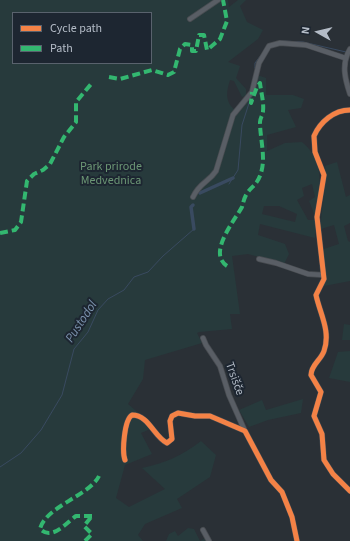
<!DOCTYPE html>
<meta charset="utf-8">
<style>
body{margin:0}
#map{position:relative;width:350px;height:541px;overflow:hidden;background:#2a3036;font-family:"Source Sans 3",sans-serif}
canvas{display:block}
.legend{position:absolute;left:12px;top:12px;width:140px;height:52px;box-sizing:border-box;background:#1d2631;border:1px solid #59626d;margin:0;padding:5px 7px;list-style:none;font-size:12px;color:#b4bcc7}
.legend li{display:flex;align-items:center;gap:8px;height:20px}
.legend b{width:20px;border:1px solid #59626d}
.north{position:absolute;left:298px;top:12px;width:40px;height:40px;-webkit-text-stroke:3px #1d2631;paint-order:stroke;rotate:278deg;font-size:11px;font-weight:700;line-height:16px;text-align:center;color:#b4bcc7}
.north::after{content:'';display:block;margin:auto;width:14px;height:18px;background:#b4bcc7;clip-path:polygon(50% 0,100% 100%,50% 72%,0 100%)}
</style>
<div id="map">
<canvas width="350" height="541"></canvas>
<ul class="legend">
<li><b style="height:5px;background:#f48246"></b>Cycle path</li>
<li><b style="height:5px;background:#33b770"></b>Path</li>
</ul>
<div class="north">N</div>
</div>
<script>
const context = document.querySelector('canvas').getContext('2d');
context.lineJoin = 'round';
function fillPath(path, color) { context.fillStyle = color; context.fill(path, 'evenodd'); }
function stroke(path, color, width, dash) { context.strokeStyle = color; context.lineWidth = width; context.lineCap = dash ? 'butt' : 'round'; context.setLineDash(dash || []); context.stroke(path); }
function write(font, color, halo, rows, align = 'center') {
  context.font = font + ' "Source Sans 3",sans-serif'; context.lineWidth = 4; context.setLineDash([]); context.textBaseline = 'middle'; context.strokeStyle = halo; context.fillStyle = color; for (const [text, x, y, turn = 0] of rows) {
    context.save(); context.translate(x, y); context.rotate((+turn || 0) * Math.PI / 180); context.textAlign = isNaN(turn) ? turn : align; if (halo) context.strokeText(text, 0, 0); context.fillText(text, 0, 0); context.restore();
  }
}
fillPath(new Path2D(`
 M0,0H228L229,7L238,0H246L240,6L247,22L263,30L258,39L228,62L240,66L236,78L246,89V96L242,97L234,81L230,80C226,93 225,102 236,111L253,90L257,75L266,78V95H293L304,99L301,108L288,110L296,127L267,135V151L285,143L302,142C327,163 319,188 315,216L309,201L315,197L312,184L302,188L304,196L297,200L308,220H316L315,238L260,224L258,235L285,244L289,254L284,264L248,254L232,256L240,314H230L232,329L199,332L197,333L202,343L145,360L143,379L128,404L155,427L141,433L152,454L125,465L116,498L129,507L165,489L142,468C165,463 182,456 201,441L216,455L210,477L177,499L182,508L145,524L138,535L143,541H0ZM13,13H151V63H13ZM264,206H279L297,214L295,222L262,214Z
 M337,162L346,197L350,195V223L344,226L348,241L350,242V281L324,286V249L339,244L334,225L321,229C320,208 328,187 325,166Z
 M344,324L350,325V340H342Z
 M350,351V382L329,378L338,352Z
 M303,399L301,413L268,420L249,427L239,410L262,400L266,410Z
 M188,528L194,529L200,541L206,538L208,541H166L169,534L175,531L178,536Z`), '#273a3c');
stroke(new Path2D(`
 M282,41L303,42L346,52
 M255,68V63L261,55
 M229,184L238,170L242,125L251,97
 M0,467L21,453L41,430L62,395L74,349L88,332L98,310L108,299L124,290L134,277L148,272L163,256L194,229`), '#394a60', 1);
stroke(new Path2D(`
 M200,193L233,178
 M193,205L191,207L194,229`), '#394a60', 3.5);
const minor = new Path2D(`
 M190,19L218,0
 M350,49C341,64 345,79 350,94
 M350,110C334,110 320,122 314,136L315,152L324,175L317,217L324,279L316,295C320,314 331,331 324,351C321,360 311,365 311,375L321,392L314,416L322,434L324,460L333,474L350,491
 M193,197C200,182 208,183 216,171L233,115L252,92L259,63L269,46L280,43L306,45L345,58
 M259,259L276,263L308,274L323,275
 M203,338L206,345L220,366L229,395L244,429
 M125,460C122,452 124,420 132,415C149,415 154,437 167,443L172,439L170,421L172,416L178,413L195,416H210L245,431L271,480L282,492L292,517L297,541
 M203,530L209,541`);
stroke(minor, '#484c51', 6);
stroke(minor, '#595e65', 4.5);
stroke(new Path2D(`
 M109,77L120,79L152,70L168,75L174,72L180,49L185,44L192,45V51H196L199,35H204L207,50L220,39L227,21L223,0
 M0,233L15,230L21,222L27,181L34,174L43,170L50,164L64,137L76,122V102L92,83
 M227,266C207,253 235,220 242,207C243,203 244,199 246,195C251,186 257,186 261,173C266,157 260,139 260,122C260,118 263,115 263,111C264,102 261,92 260,83L257,87L251,103L252,92
 M92,516H76C66,523 52,541 40,529C45,507 90,495 99,476
 M85,541L92,534L84,526L92,516`), '#33b770', 4, [8, 4]);
stroke(new Path2D(`
 M350,110C334,110 320,122 314,136L315,152L324,175L317,217L324,279L316,295C320,314 331,331 324,351C321,360 311,365 311,375L321,392L314,416L322,434L324,460L333,474L350,491
 M125,460C122,452 124,420 132,415C149,415 154,437 167,443L172,439L170,421L172,416L178,413L195,416H210L245,431L271,480L282,492L292,517L297,541`), '#f48246', 5);
write('12px', '#6c9775', '#1d2631', [
 ["Park prirode",111,167],
 ["Medvednica",111,181]
]);
write('12px', '#b4bcc7', '#1d2631', [
 ["Trsišče",234,379,70]
]);
write('italic 13px', '#7c93ae', '#1d2631', [
 ["Pustodol",82,322,-57]
]);
</script>
